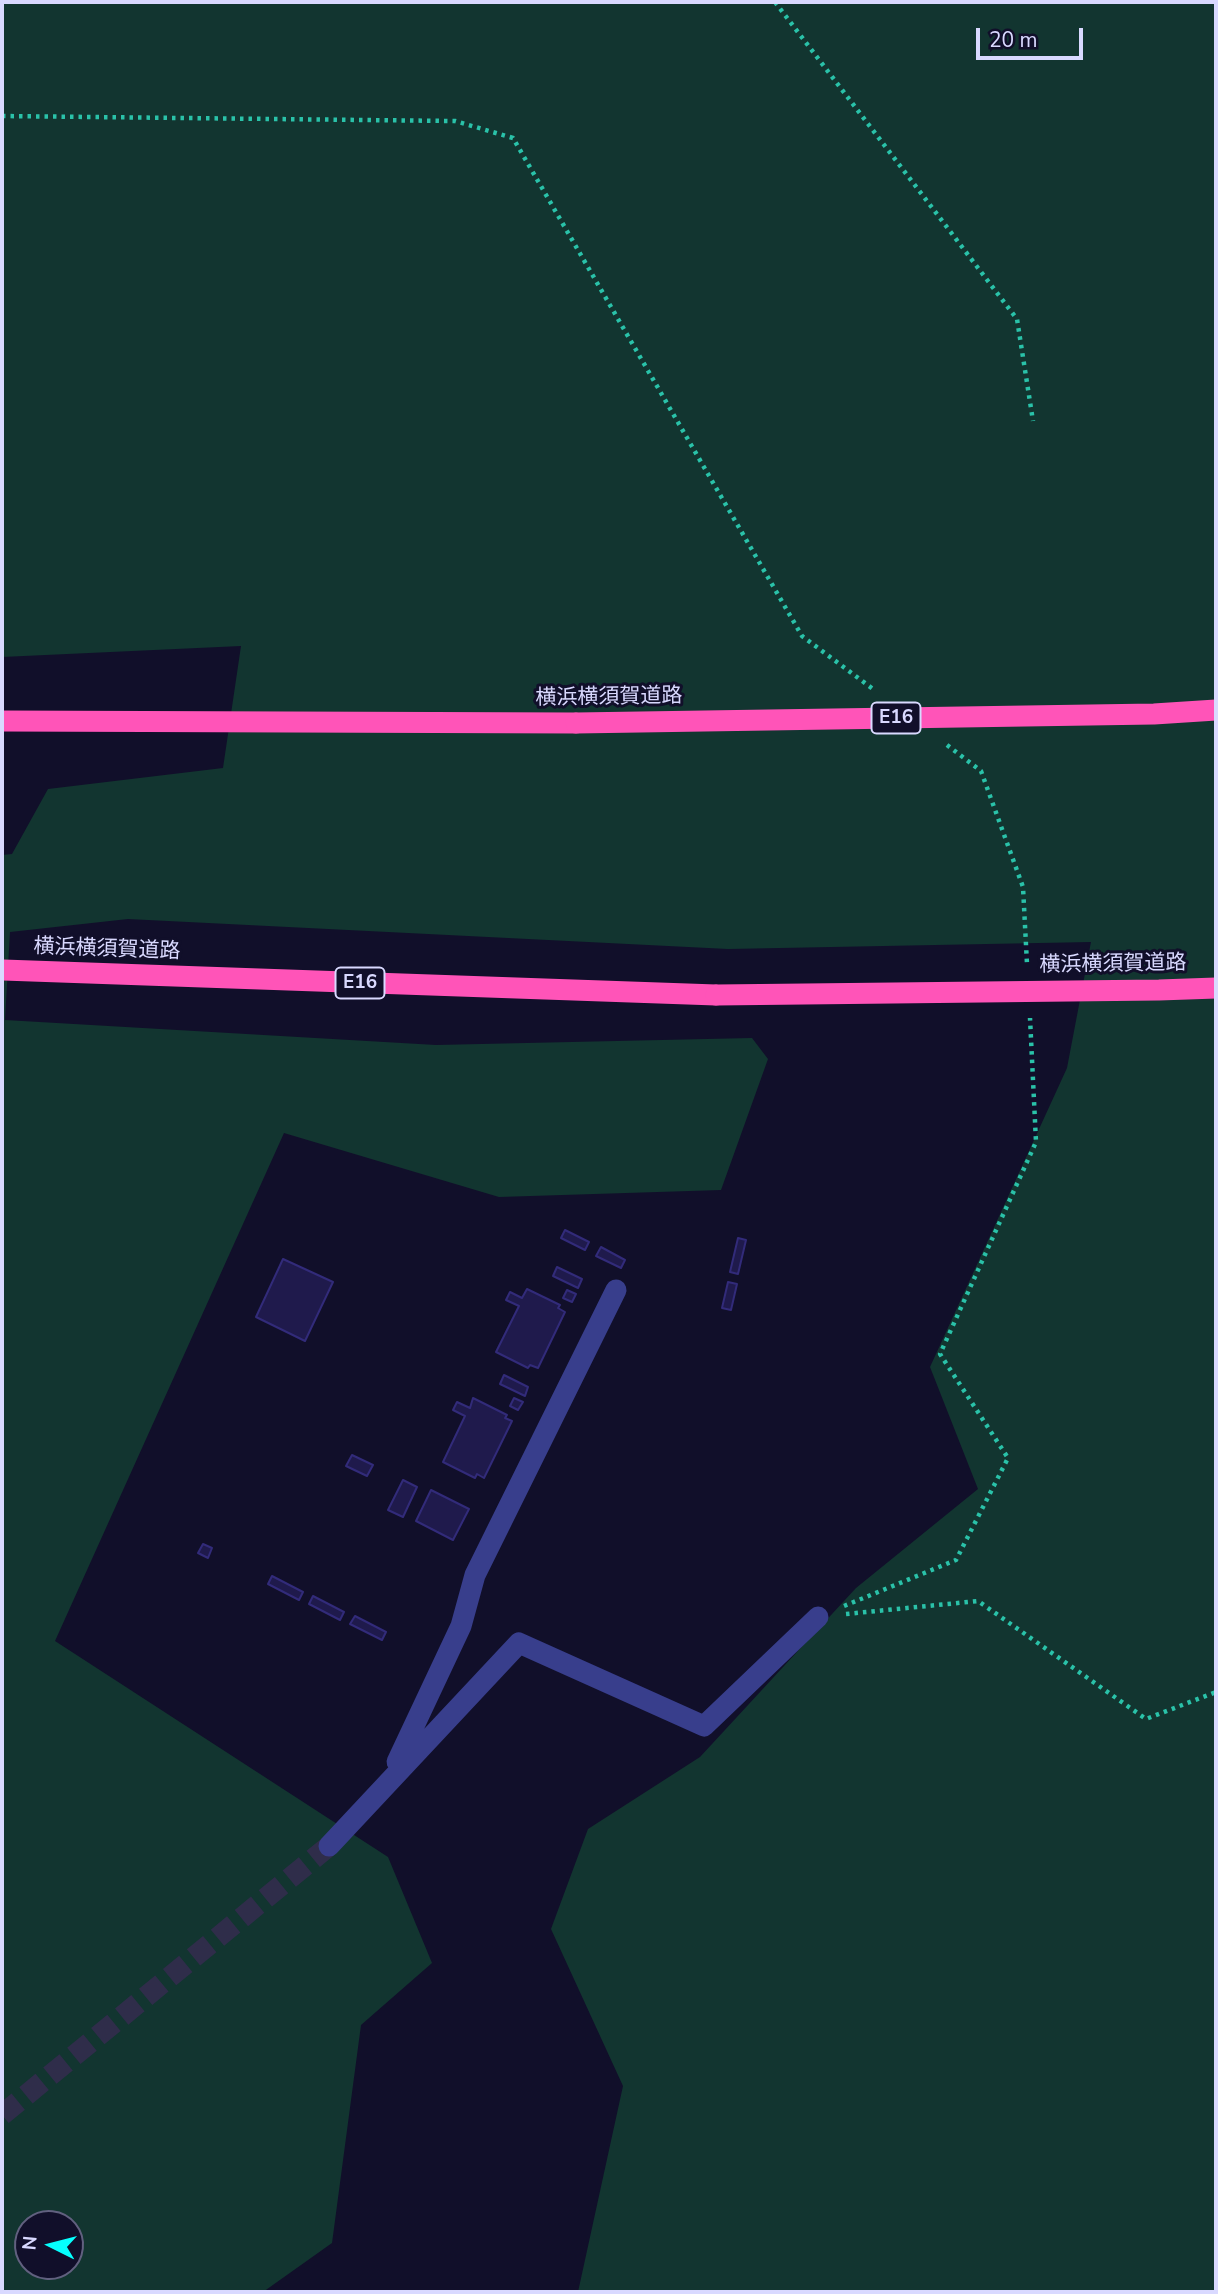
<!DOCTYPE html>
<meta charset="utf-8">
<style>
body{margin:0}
#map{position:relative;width:1218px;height:2294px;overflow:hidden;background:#110f2a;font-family:"Nunito Sans",sans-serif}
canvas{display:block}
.frame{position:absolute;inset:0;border:4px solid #d9d9ff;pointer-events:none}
.north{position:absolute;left:14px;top:2210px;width:70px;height:70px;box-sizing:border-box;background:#110f2a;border:2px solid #61607f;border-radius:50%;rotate:276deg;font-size:19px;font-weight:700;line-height:28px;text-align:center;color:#d9d9ff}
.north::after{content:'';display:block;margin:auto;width:24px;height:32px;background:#05fffe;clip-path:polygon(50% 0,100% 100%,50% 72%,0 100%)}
.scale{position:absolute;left:976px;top:28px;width:107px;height:32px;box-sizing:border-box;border:4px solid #d9d9ff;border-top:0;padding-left:9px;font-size:21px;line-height:24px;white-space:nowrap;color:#d9d9ff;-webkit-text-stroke:5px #110f2a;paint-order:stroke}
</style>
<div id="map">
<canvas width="1218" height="2294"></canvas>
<div class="frame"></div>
<div class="north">N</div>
<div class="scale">20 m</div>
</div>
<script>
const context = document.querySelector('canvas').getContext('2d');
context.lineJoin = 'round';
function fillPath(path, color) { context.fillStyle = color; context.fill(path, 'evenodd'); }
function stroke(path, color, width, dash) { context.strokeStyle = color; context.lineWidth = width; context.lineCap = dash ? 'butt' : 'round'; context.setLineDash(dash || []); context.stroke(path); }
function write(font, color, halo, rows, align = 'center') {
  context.font = font + ' "Nunito Sans","Noto Sans JP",sans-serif'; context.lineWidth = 6; context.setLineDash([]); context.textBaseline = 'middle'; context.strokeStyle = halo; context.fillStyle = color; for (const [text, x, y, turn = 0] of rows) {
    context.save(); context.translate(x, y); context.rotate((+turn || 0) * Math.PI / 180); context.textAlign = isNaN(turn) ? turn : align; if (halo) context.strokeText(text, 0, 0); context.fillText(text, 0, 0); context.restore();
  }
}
fillPath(new Path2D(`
 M2,2H1216V2292H578L623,2086L551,1929L588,1829L700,1757L856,1588L978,1489L930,1367L1067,1068L1091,942L728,949L128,919L10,932L5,1020L436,1045L752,1038L768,1059L721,1190L499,1197L284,1133L55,1641L388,1857L432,1963L361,2025L332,2243L263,2292H2V855L12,854L48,789L223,768L241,646L2,657ZM28,2224H70V2266H28Z`), '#123530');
const building = new Path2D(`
 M565,1230L589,1242L585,1250L561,1238Z
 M738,1238L746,1240L738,1274L730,1272Z
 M601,1247L625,1260L621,1268L596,1256Z
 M283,1259L333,1282L305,1341L256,1317Z
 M557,1267L582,1279L578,1288L553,1276Z
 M728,1282L737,1284L731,1310L722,1308Z
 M527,1289L560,1305L558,1308L565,1312L538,1368L530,1365L528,1368L496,1352L519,1306L506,1300L510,1292L522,1298Z
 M567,1290L576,1294L572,1302L563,1298Z
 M504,1375L528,1387L525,1396L500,1384Z
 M473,1398L507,1415L505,1418L512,1421L484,1478L477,1474L475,1478L443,1462L465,1416L453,1410L457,1402L470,1408Z
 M514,1398L523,1402L518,1410L510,1406Z
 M352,1455L373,1465L367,1476L346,1466Z
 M403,1480L417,1487L403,1517L388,1510Z
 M431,1490L469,1509L453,1540L416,1521Z
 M203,1544L212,1548L208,1558L198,1553Z
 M272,1576L303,1592L299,1600L268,1584Z
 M313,1596L344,1612L340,1620L309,1604Z
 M355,1616L386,1632L382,1640L350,1624Z`);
fillPath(building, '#1f1a4c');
stroke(building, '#322b7a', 2);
stroke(new Path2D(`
 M2,2115L329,1846`), '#2f2d4a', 21, [21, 10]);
stroke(new Path2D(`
 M775,2L1017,319L1033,421
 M2,116L455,121L513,138L802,636L873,689
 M947,745L981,771L1023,887L1027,964
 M844,1606L956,1560L1008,1458L940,1354L1036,1142L1030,1018
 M846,1614L978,1601L1146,1719L1216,1692`), '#2ac2a9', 4.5, [3.5, 5]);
stroke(new Path2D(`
 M397,1762L461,1626L475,1575L616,1290
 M329,1846L519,1643L704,1726L818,1617`), '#383e8c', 21);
stroke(new Path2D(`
 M2,721L576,723
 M3,970L716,995`), '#ff54b8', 21);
stroke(new Path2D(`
 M576,723L1154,714L1216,710
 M716,995L1159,990L1216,988`), '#ff54b8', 21);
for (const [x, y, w] of [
 [896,718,49],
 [360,983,49]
]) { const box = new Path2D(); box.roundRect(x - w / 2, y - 15.5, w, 31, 5); context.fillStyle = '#110f2a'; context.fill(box); stroke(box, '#d9d9ff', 2); }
write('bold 19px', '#d9d9ff', null, [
 ["E16",896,718],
 ["E16",360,983]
]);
write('21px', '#d9d9ff', '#110f2a', [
 ["横浜横須賀道路",609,698,-1],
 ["横浜横須賀道路",107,950,2],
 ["横浜横須賀道路",1113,965,-1]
]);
</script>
